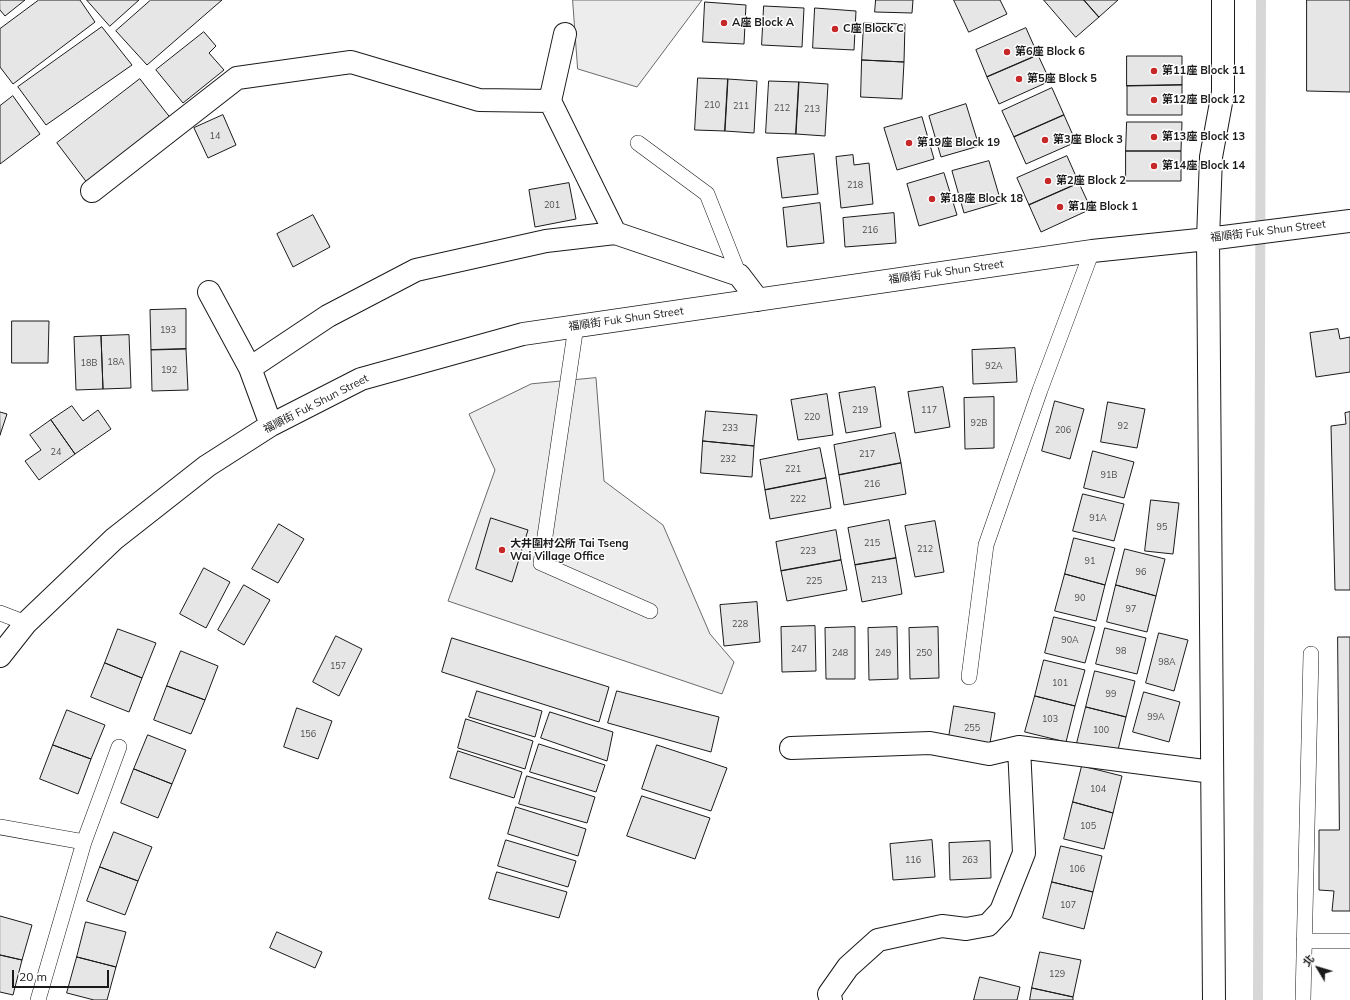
<!DOCTYPE html>
<meta charset="utf-8">
<style>
body{margin:0}
#map{position:relative;width:1350px;height:1000px;overflow:hidden;background:#fff;font-family:Mulish,"Noto Sans TC",sans-serif}
canvas{display:block}
.north{position:absolute;left:1298px;top:948px;width:40px;height:40px;-webkit-text-stroke:3px #fff;paint-order:stroke;rotate:308deg;font-size:11px;font-weight:700;line-height:16px;text-align:center;color:#1a1a1a}
.north::after{content:'';display:block;margin:auto;width:14px;height:18px;background:#1a1a1a;clip-path:polygon(50% 0,100% 100%,50% 72%,0 100%)}
.scale{position:absolute;left:12px;top:970px;width:97px;height:18px;box-sizing:border-box;border:2px solid #1a1a1a;border-top:0;padding-left:5px;font-size:12px;line-height:14px;white-space:nowrap;color:#1a1a1a;-webkit-text-stroke:3px #fff;paint-order:stroke}
</style>
<div id="map">
<canvas width="1350" height="1000"></canvas>
<div class="north">北</div>
<div class="scale">20 m</div>
</div>
<script>
const context = document.querySelector('canvas').getContext('2d');
context.lineJoin = 'round';
function fillPath(path, color) { context.fillStyle = color; context.fill(path, 'evenodd'); }
function stroke(path, color, width, dash) { context.strokeStyle = color; context.lineWidth = width; context.lineCap = dash ? 'butt' : 'round'; context.setLineDash(dash || []); context.stroke(path); }
function write(font, color, halo, rows, align = 'center') {
  context.font = font + ' Mulish,"Noto Sans TC",sans-serif'; context.lineWidth = 3; context.setLineDash([]); context.textBaseline = 'middle'; context.strokeStyle = halo; context.fillStyle = color; for (const [text, x, y, turn = 0] of rows) {
    context.save(); context.translate(x, y); context.rotate((+turn || 0) * Math.PI / 180); context.textAlign = isNaN(turn) ? turn : align; if (halo) context.strokeText(text, 0, 0); context.fillText(text, 0, 0); context.restore();
  }
}
const built = new Path2D(`
 M573,0H702L637,87L578,69Z
 M596,378L604,481L663,525L710,634L734,662L722,694L448,601L495,470L469,414L531,384Z`);
fillPath(built, '#ededed');
stroke(built, '#6a6a6a', 1);
stroke(new Path2D(`
 M1258,1000L1261,0`), '#d7d7d7', 10);
const building = new Path2D(`
 M0,0H25L5,16L0,10Z
 M39,0H80L95,22L13,84L0,67V29Z
 M87,0H139L110,26Z
 M151,0H222L147,65L116,31Z
 M876,0H913L912,13L875,12Z
 M954,0H1000L1007,14L969,32Z
 M1044,0H1084L1099,17L1076,37Z
 M1084,0H1118L1099,17Z
 M1307,0H1350V92L1307,91Z
 M705,2L746,5L744,44L703,42Z
 M764,6L804,8L802,47L762,45Z
 M815,8L856,11L854,50L813,48Z
 M864,23L905,24L904,62L862,60Z
 M102,27L132,65L46,125L18,87Z
 M1026,28L1038,55L987,77L976,50Z
 M204,32L216,46L209,53L224,70L183,103L156,70Z
 M1038,55L1050,81L999,104L987,77Z
 M1127,56H1182V85L1127,86Z
 M862,60L904,62L902,99L861,97Z
 M698,78L728,79L725,131L695,130Z
 M140,79L172,120L88,184L57,143Z
 M728,79L757,81L754,133L725,131Z
 M769,81L799,82L796,134L766,133Z
 M799,82L828,84L825,136L796,134Z
 M1182,85V115H1127V86Z
 M1052,88L1064,115L1014,137L1002,111Z
 M13,96L40,134L0,164V106Z
 M966,104L979,146L941,157L929,116Z
 M223,115L236,145L208,158L194,128Z
 M1064,115L1076,142L1026,164L1014,137Z
 M922,117L934,159L897,170L884,128Z
 M1127,122H1182L1181,151H1126Z
 M1126,151H1181V181H1126Z
 M814,154L818,194L782,198L777,158Z
 M853,155L854,165L869,163L873,204L841,208L836,157Z
 M1067,156L1079,183L1029,205L1017,178Z
 M989,161L1001,202L964,213L952,171Z
 M944,173L957,215L919,226L907,184Z
 M569,183L576,219L535,227L529,190Z
 M1079,183L1091,209L1041,232L1029,205Z
 M820,203L824,243L787,247L783,208Z
 M894,213L896,243L845,247L843,218Z
 M313,215L330,247L293,267L277,234Z
 M186,309V349L151,350L150,310Z
 M12,321H49L48,363H12Z
 M1338,329L1340,339L1350,337V372L1316,377L1310,333Z
 M129,335L131,388L103,389L101,336Z
 M101,336L103,389L76,390L74,337Z
 M1015,348L1017,382L973,384L972,350Z
 M186,349L188,390L152,391L151,350Z
 M875,387L881,427L846,433L839,393Z
 M943,387L950,427L915,433L908,392Z
 M827,394L833,435L798,440L791,400Z
 M994,397V448L965,449L964,398Z
 M1055,401L1084,409L1070,459L1042,451Z
 M1108,402L1145,409L1137,448L1101,442Z
 M72,406L83,421L98,410L111,429L75,454L51,420Z
 M706,411L757,415L754,446L703,441Z
 M0,412L7,414L0,435Z
 M1350,412V590H1335L1331,426L1346,424L1345,413Z
 M51,420L75,454L39,480L25,461L41,450L30,435Z
 M895,433L901,463L839,475L834,445Z
 M703,441L754,446L752,477L701,473Z
 M820,448L826,478L765,490L760,460Z
 M1093,451L1134,462L1124,498L1084,488Z
 M901,463L906,494L844,505L839,475Z
 M826,478L831,508L770,519L765,490Z
 M1083,494L1124,504L1114,541L1073,531Z
 M1151,500L1179,503L1173,554L1145,551Z
 M491,518L528,530L512,582L476,569Z
 M889,520L896,558L855,565L848,528Z
 M935,521L944,572L915,577L905,526Z
 M279,524L304,539L278,583L252,569Z
 M836,530L841,560L781,571L776,542Z
 M1074,538L1115,548L1105,585L1065,574Z
 M1125,549L1165,559L1156,596L1116,585Z
 M896,558L902,594L862,602L855,565Z
 M841,560L847,590L787,601L781,571Z
 M204,568L230,582L206,628L180,614Z
 M1065,574L1105,585L1096,621L1055,611Z
 M244,585L270,600L244,645L218,630Z
 M1116,585L1156,596L1147,632L1107,622Z
 M757,602L760,642L724,646L720,605Z
 M1054,617L1095,627L1085,663L1045,653Z
 M815,626L816,671L782,672L781,627Z
 M855,627V679H826L825,628Z
 M897,627L898,679L869,680L868,628Z
 M938,627L939,678L910,679L909,628Z
 M1105,628L1146,638L1137,674L1096,664Z
 M118,629L156,643L142,678L105,663Z
 M1159,633L1188,640L1174,691L1146,683Z
 M336,636L362,649L339,696L313,682Z
 M1338,637H1350V911H1332L1334,891L1319,890V830H1339Z
 M452,638L609,687L599,722L442,672Z
 M181,651L218,666L205,700L167,686Z
 M1044,660L1085,670L1075,706L1035,696Z
 M105,663L142,678L129,712L91,697Z
 M1095,671L1135,681L1126,717L1086,707Z
 M167,686L205,700L191,734L154,720Z
 M477,691L542,711L535,737L469,717Z
 M617,691L719,717L711,752L608,723Z
 M1144,692L1180,702L1169,742L1133,732Z
 M1035,696L1075,706L1066,742L1025,732Z
 M954,706L995,713L989,749L948,743Z
 M1086,707L1126,717L1117,754L1077,743Z
 M297,708L332,721L318,759L284,747Z
 M67,710L105,725L91,759L53,745Z
 M550,712L613,732L607,761L541,738Z
 M466,719L533,741L525,769L458,748Z
 M148,735L186,750L172,784L134,769Z
 M539,744L605,765L596,792L530,772Z
 M53,745L91,759L78,794L40,779Z
 M657,745L727,768L711,811L642,789Z
 M458,751L522,772L514,798L450,778Z
 M1082,766L1122,776L1113,813L1073,802Z
 M134,769L172,784L158,818L121,803Z
 M527,776L595,797L587,823L519,804Z
 M642,796L710,818L695,859L627,836Z
 M1073,802L1113,813L1104,849L1064,839Z
 M516,807L586,829L578,856L508,834Z
 M114,832L152,847L138,881L100,867Z
 M506,840L576,861L568,887L498,866Z
 M932,840L935,877L893,880L890,844Z
 M990,841L991,878L950,880L949,843Z
 M1061,846L1102,856L1093,892L1052,882Z
 M100,867L138,881L125,915L87,901Z
 M497,872L567,892L559,918L489,899Z
 M1052,882L1093,892L1084,929L1043,918Z
 M0,916L32,925L22,960L0,955Z
 M86,922L126,932L116,967L77,957Z
 M277,932L322,952L315,968L270,948Z
 M1040,952L1081,960L1073,997L1032,988Z
 M0,955L22,960L13,995L0,992Z
 M77,957L116,967L107,1000H94L67,993Z
 M980,977L1020,987L1017,1000H974Z
 M1032,988L1073,997V1000H1030Z`);
fillPath(building, '#e6e6e6');
stroke(building, '#1a1a1a', 1);
const lane = new Path2D(`
 M638,143L707,194L739,275
 M576,326L541,563L650,611
 M0,613L26,623
 M969,677L986,545L1040,390L1092,251
 M0,827L84,842
 M1304,941H1350
 M38,1000L84,842L119,747
 M1303,1000L1311,654`);
const street = new Path2D(`
 M565,34L550,101L615,233L739,275L758,300
 M92,191L237,78L351,62L479,100L550,101
 M209,292L250,368L271,425
 M250,368L328,316L416,270L546,241L615,233
 M0,656L26,623L114,539L207,466L271,425L361,379L523,334L1092,251L1208,239L1350,221
 M791,748L930,743L989,754L1019,747L1212,772
 M831,1000L829,994L848,967L878,940L942,926L966,929L988,925L1001,911L1024,853L1019,747
 M1214,1000L1208,239L1211,157L1223,92V0`);
stroke(lane, '#1a1a1a', 16);
stroke(street, '#1a1a1a', 24);
stroke(lane, '#fff', 15);
stroke(street, '#fff', 22);
for (const [x, y, r, color] of [
 [724,23,4,"#c62828"],
 [835,29,4,"#c62828"],
 [1007,52,4,"#c62828"],
 [1154,71,4,"#c62828"],
 [1019,79,4,"#c62828"],
 [1154,100,4,"#c62828"],
 [1154,137,4,"#c62828"],
 [1045,140,4,"#c62828"],
 [909,143,4,"#c62828"],
 [1154,166,4,"#c62828"],
 [1048,181,4,"#c62828"],
 [932,199,4,"#c62828"],
 [1060,207,4,"#c62828"],
 [502,550,4,"#c62828"]
]) { const dot = new Path2D(); dot.arc(x, y, r, 0, 2 * Math.PI); context.fillStyle = color; context.fill(dot); stroke(dot, '#fff', 1.5); }
write('9px', '#4d4d4d', null, [
 ["210",712,105],
 ["211",741,106],
 ["212",782,108],
 ["213",812,109],
 ["14",215,136],
 ["218",855,185],
 ["201",552,205],
 ["216",870,230],
 ["193",168,330],
 ["18A",116,362],
 ["18B",89,363],
 ["92A",994,366],
 ["192",169,370],
 ["219",860,410],
 ["117",929,410],
 ["220",812,417],
 ["92B",979,423],
 ["92",1123,426],
 ["233",730,428],
 ["206",1063,430],
 ["24",56,452],
 ["217",867,454],
 ["232",728,459],
 ["221",793,469],
 ["91B",1109,475],
 ["216",872,484],
 ["222",798,499],
 ["91A",1098,518],
 ["95",1162,527],
 ["215",872,543],
 ["212",925,549],
 ["223",808,551],
 ["91",1090,561],
 ["96",1141,572],
 ["213",879,580],
 ["225",814,581],
 ["90",1080,598],
 ["97",1131,609],
 ["228",740,624],
 ["90A",1070,640],
 ["247",799,649],
 ["98",1121,651],
 ["248",840,653],
 ["249",883,653],
 ["250",924,653],
 ["98A",1167,662],
 ["157",338,666],
 ["101",1060,683],
 ["99",1111,694],
 ["99A",1156,717],
 ["103",1050,719],
 ["255",972,728],
 ["100",1101,730],
 ["156",308,734],
 ["104",1098,789],
 ["105",1088,826],
 ["116",913,860],
 ["263",970,860],
 ["106",1077,869],
 ["107",1068,905],
 ["129",1057,974]
]);
write('bold 11px', '#1a1a1a', '#fff', [
 ["A座 Block A",732,23],
 ["C座 Block C",843,29],
 ["第6座 Block 6",1015,52],
 ["第11座 Block 11",1162,71],
 ["第5座 Block 5",1027,79],
 ["第12座 Block 12",1162,100],
 ["第13座 Block 13",1162,137],
 ["第3座 Block 3",1053,140],
 ["第19座 Block 19",917,143],
 ["第14座 Block 14",1162,166],
 ["第2座 Block 2",1056,181],
 ["第18座 Block 18",940,199],
 ["第1座 Block 1",1068,207],
 ["大井圍村公所 Tai Tseng",510,544],
 ["Wai Village Office",510,557]
], 'left');
write('11px', '#1a1a1a', '#fff', [
 ["福順街 Fuk Shun Street",1268,231,-7],
 ["福順街 Fuk Shun Street",946,272,-8],
 ["福順街 Fuk Shun Street",626,319,-8],
 ["福順街 Fuk Shun Street",316,404,-27]
]);
</script>
